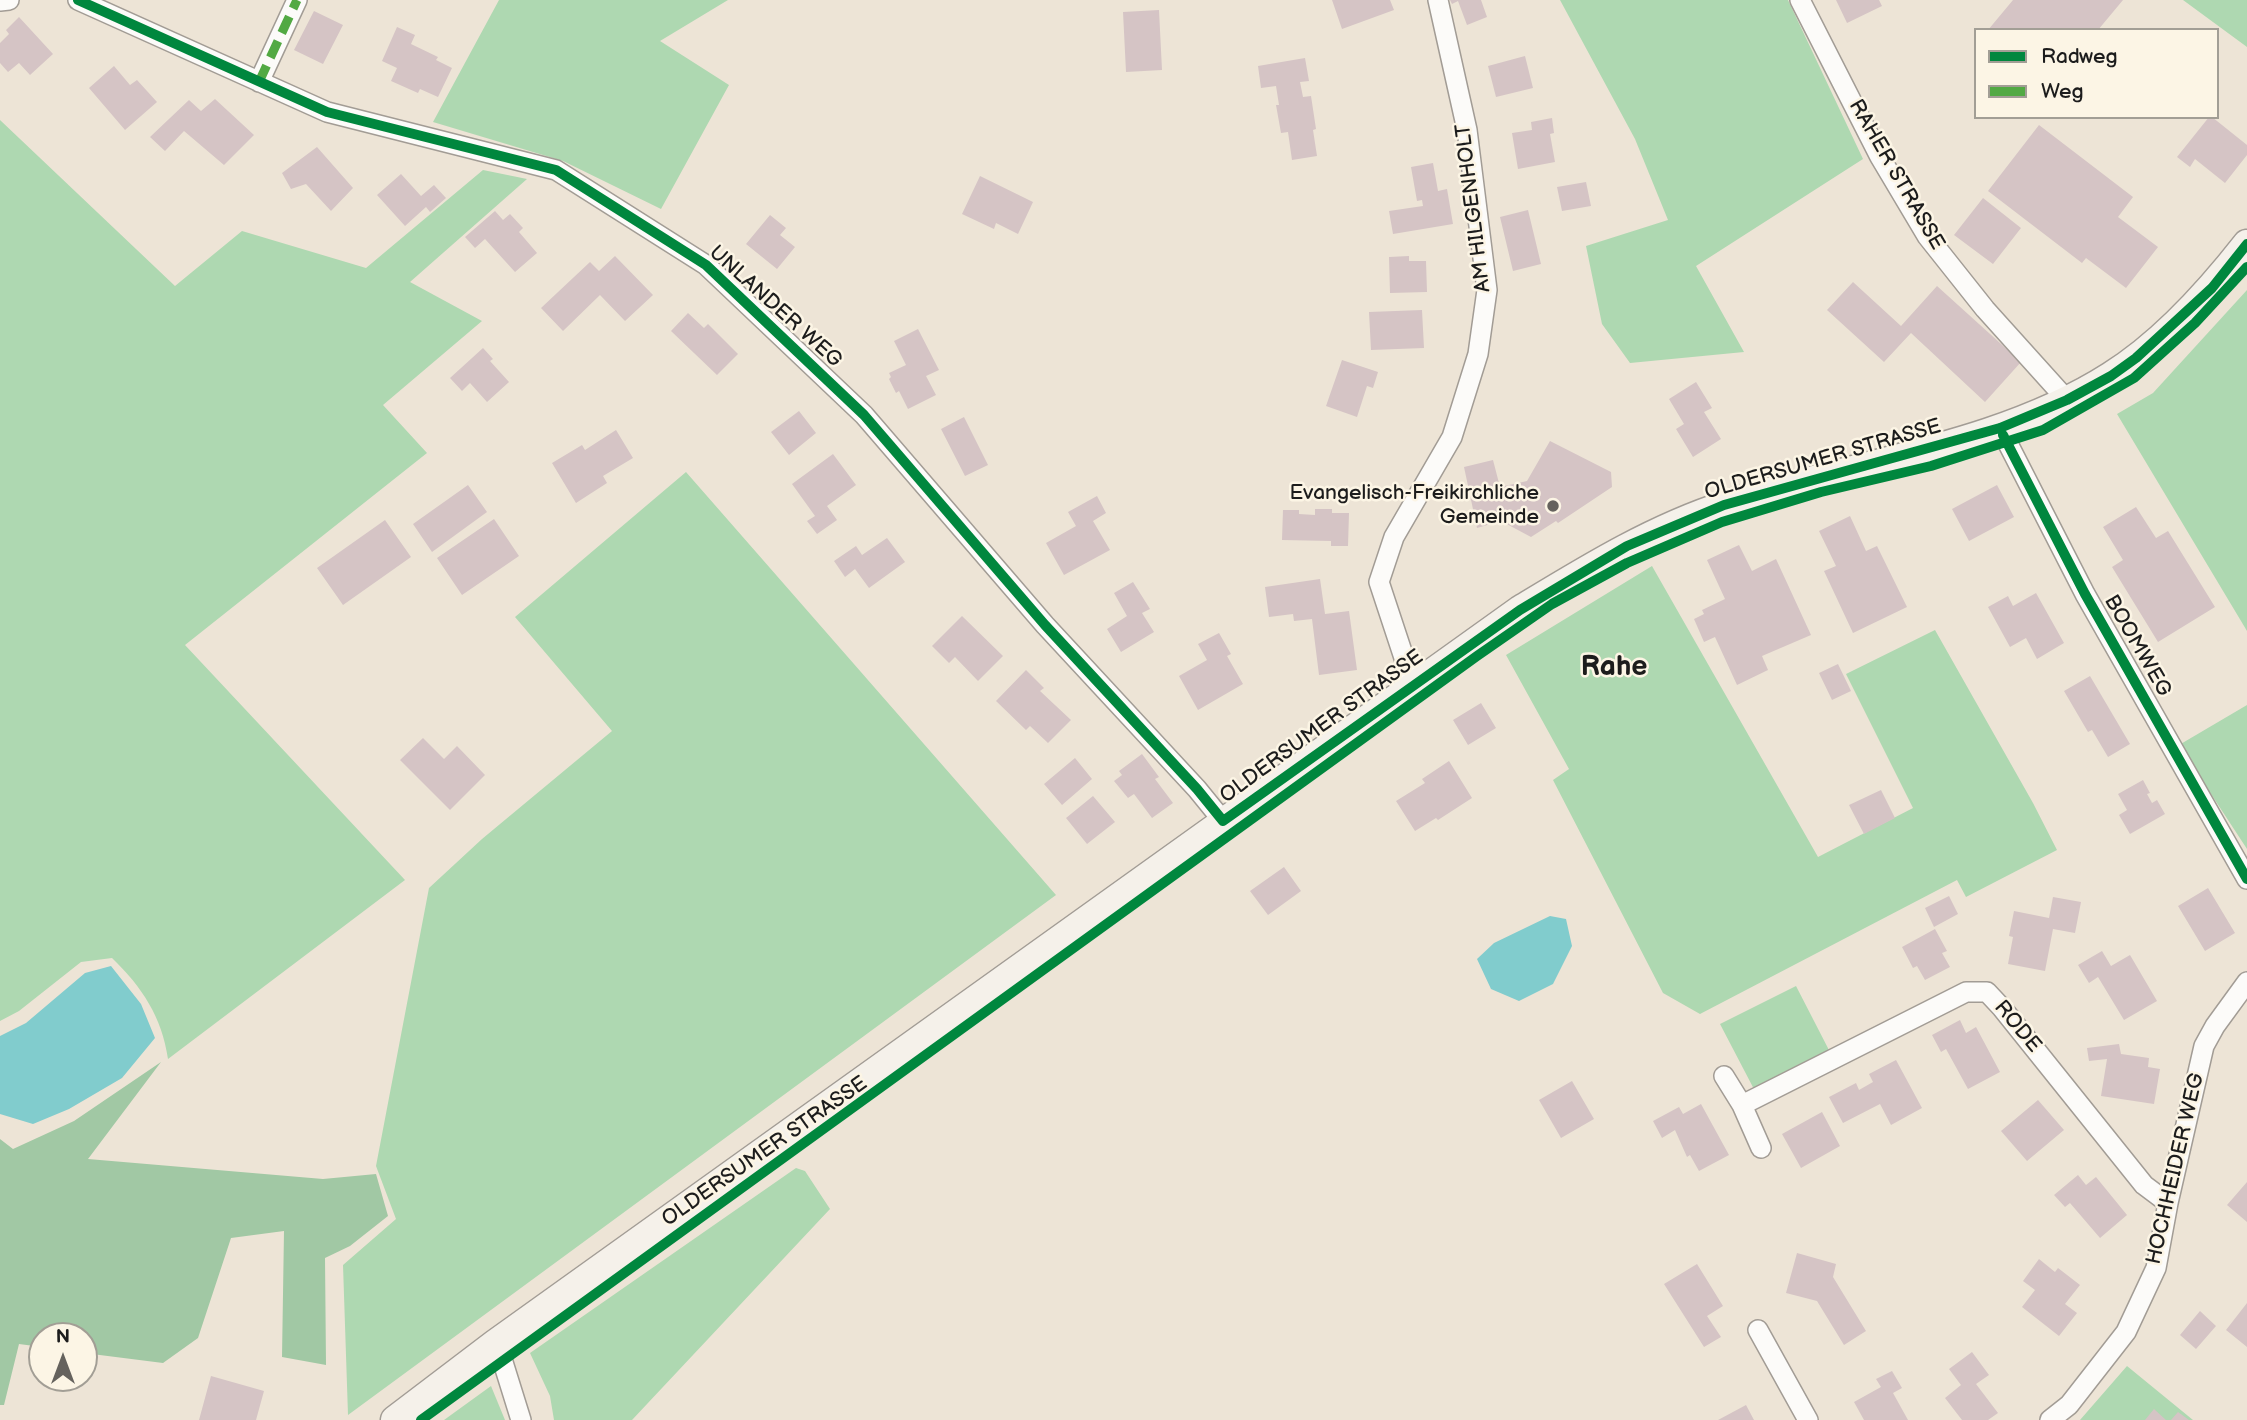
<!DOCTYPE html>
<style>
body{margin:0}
#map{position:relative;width:2247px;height:1420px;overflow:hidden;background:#ede4d6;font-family:"Balsamiq Sans",sans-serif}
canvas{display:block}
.legend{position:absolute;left:1974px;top:28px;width:245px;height:91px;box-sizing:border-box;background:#fcf5e5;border:2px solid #a29e95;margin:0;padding:9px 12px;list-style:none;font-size:21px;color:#1c1c1c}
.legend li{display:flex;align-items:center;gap:14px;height:35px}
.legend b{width:35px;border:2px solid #a29e95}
.north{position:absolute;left:28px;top:1322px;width:70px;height:70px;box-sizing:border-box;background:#fcf5e5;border:2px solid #a29e95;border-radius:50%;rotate:0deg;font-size:19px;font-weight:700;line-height:28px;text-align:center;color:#1c1c1c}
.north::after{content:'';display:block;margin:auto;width:24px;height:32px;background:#65625d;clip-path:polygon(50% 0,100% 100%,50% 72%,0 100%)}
</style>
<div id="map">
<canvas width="2247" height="1420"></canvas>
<ul class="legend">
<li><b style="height:9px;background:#00873e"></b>Radweg</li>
<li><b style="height:9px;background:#52a943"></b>Weg</li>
</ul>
<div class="north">N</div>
</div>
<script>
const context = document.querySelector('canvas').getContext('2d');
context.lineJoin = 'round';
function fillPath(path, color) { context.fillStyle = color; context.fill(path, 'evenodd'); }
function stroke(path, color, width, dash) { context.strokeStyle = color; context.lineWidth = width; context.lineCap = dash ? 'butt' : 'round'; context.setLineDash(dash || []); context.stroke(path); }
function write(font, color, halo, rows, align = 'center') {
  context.font = font + ' "Balsamiq Sans",sans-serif'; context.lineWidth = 5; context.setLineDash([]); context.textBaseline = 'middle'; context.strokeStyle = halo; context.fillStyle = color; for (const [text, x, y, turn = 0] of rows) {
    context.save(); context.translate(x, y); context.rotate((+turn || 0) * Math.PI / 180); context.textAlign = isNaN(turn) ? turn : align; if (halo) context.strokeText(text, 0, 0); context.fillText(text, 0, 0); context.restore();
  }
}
fillPath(new Path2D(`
 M499,0H728L660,41L729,85L661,209L563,161L433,122Z
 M1560,0H1788L1863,159L1696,266L1744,352L1630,363L1602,324L1586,246L1668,220L1635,139Z
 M2183,0H2247V47Z
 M0,120L175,286L242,231L366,268L483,170L527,179L410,282L482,321L383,405L427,453L185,645L405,880L168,1059C162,1017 142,987 112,958L81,962L19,1011L0,1021Z
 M2247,290V631L2117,414L2153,393Z
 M686,472L1056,895L348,1415L343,1265L396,1219L376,1166L429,888L482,839L612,731L515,617Z
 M1652,566L1818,857L1913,808L1846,674L1935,630L2033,803L2057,850L1966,897L1957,880L1700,1014L1663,993L1553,780L1569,769L1506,655Z
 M2247,705V849L2179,745Z
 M1796,986L1831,1054L1756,1093L1720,1024Z
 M796,1168L805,1171L830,1209L632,1420H554L550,1396L530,1353Z
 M2127,1366L2193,1420H2080Z
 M491,1386L505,1420H444Z`), '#aed8b1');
fillPath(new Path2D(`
 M161,1062L88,1159L323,1179L376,1174L388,1216L350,1246L325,1258L326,1365L282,1357L284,1231L231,1238L198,1338L163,1363L84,1353V1336H42V1347L19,1344L4,1405H0V1139L13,1149L74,1121Z`), '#a1c8a4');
fillPath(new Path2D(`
 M1550,916L1566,919L1572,946L1553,984L1519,1001L1491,989L1477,959L1494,943Z
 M111,966L141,1004L155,1038L122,1078L69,1109L33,1124L0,1114V1036L26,1023L85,973Z`), '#81cccd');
fillPath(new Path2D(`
 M1332,0H1390L1394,10L1342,29Z
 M1450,0H1481L1487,17L1467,25L1458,1L1452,4Z
 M1836,0H1879L1882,6L1847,23Z
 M2013,0H2123L2098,30H1988Z
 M1159,10L1162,70L1126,72L1123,12Z
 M314,11L343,25L323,64L294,50Z
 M19,17L53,54L30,75L19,63L8,72L0,63V43L9,34L6,30Z
 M397,27L415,35L411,44L438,57L436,60L452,68L438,97L420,89L418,93L391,81L397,68L382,61Z
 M1525,56L1533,88L1496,97L1488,66Z
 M1305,58L1309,81L1300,82L1303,97L1311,96L1316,129L1313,130L1317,156L1292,160L1288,132L1281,133L1276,105H1279L1276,86L1261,88L1258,66Z
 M114,66L130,85L137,80L157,102L125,130L89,88Z
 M215,99L254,135L224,165L184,131L165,151L150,137L189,100L201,111Z
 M2209,117H2212L2247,145V155L2225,183L2195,159L2190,167L2177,157Z
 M1552,118L1554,133L1550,134L1555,162L1518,169L1512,133L1532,130L1531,122Z
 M2039,125L2133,197L2118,217L2158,247L2126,288L2086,258L2082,263L1988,191Z
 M317,147L353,188L331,211L306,184L291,189L282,173Z
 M1433,163L1438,191L1447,189L1453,224L1393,234L1389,211L1423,206L1422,200L1417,201L1411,167Z
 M401,174L421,196L434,185L446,198L430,212L426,207L405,226L377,195Z
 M980,176L1033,202L1018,234L996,223L994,229L962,214Z
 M1586,182L1591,206L1562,211L1557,187Z
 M1983,198L2021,228L1993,264L1954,235Z
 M1528,210L1541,264L1513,271L1500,217Z
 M495,211L503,220L510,214L523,228L519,232L537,253L515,272L485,239L475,248L465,237Z
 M770,215L786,228L780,235L795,247L777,269L746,244Z
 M615,256L653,295L625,321L600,295L563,331L541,308L590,262L599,271Z
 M1409,256V261H1426L1427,292L1390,293L1389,257Z
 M1853,282L1901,326L1937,286L2021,362L1985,402L1911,333L1884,362L1827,310Z
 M1422,310L1424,348L1371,350L1369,312Z
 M688,313L704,328L708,324L738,354L717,375L671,331Z
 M918,329L939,370L926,376L936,395L908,409L899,391L896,393L889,379L891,377L889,373L906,365L894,341Z
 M483,348L493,359L490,361L509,382L487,402L470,383L462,391L450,378Z
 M1342,360L1378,372L1373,388L1367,386L1357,417L1326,406Z
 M1696,382L1712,408L1704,412L1721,439L1693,457L1676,429L1684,424L1669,399Z
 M799,411L816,433L789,455L771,432Z
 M964,417L988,465L965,476L941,429Z
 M616,430L633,458L603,476L607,483L576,503L552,463L582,445L585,450Z
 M1550,441L1611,472L1612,487L1558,523L1556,521L1531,537L1501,521L1477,528L1464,467L1493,460L1500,487L1527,481Z
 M833,454L856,485L827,506L837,520L817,534L807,521L815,516L792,484Z
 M468,485L487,512L432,552L413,524Z
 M1997,485L2014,517L1969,541L1952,509Z
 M1097,496L1106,513L1093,521L1110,550L1064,575L1046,543L1076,526L1068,512Z
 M2136,507L2156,538L2168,531L2215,607L2158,642L2112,567L2123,560L2103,527Z
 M1315,509H1332V513H1349L1348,546H1331V541L1282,540L1283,510H1299V514L1315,515Z
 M1850,516L1866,551L1877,546L1907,607L1853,633L1824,571L1836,566L1819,531Z
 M494,519L519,556L462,595L437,558Z
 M385,520L411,557L343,605L317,568Z
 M887,538L905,562L869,588L855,569L845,577L834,561L856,546L862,555Z
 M1739,545L1752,571L1776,559L1811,635L1762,656L1768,670L1737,685L1715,637L1704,642L1694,619L1704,614L1702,610L1725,599L1707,560Z
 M1320,579L1325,614L1349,611L1357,670L1319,675L1312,619L1294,621L1293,614L1269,617L1265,587Z
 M1133,582L1150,609L1142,613L1154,632L1121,652L1107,629L1127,616L1114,593Z
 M2036,593L2064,643L2037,659L2026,638L2010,647L1988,607L2008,596L2013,606Z
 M962,616L1003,656L978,681L955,657L949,663L932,646Z
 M1219,633L1231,654L1227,656L1243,684L1198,710L1179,676L1207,660L1198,644Z
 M1838,664L1851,691L1832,700L1819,673Z
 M1026,670L1044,688L1040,691L1071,720L1048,743L1030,726L1026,730L996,701Z
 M2090,676L2130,744L2108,757L2092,730L2088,732L2064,691Z
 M1481,703L1496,728L1468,745L1453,720Z
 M423,738L444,759L457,746L485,775L450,810L400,760Z
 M1142,754L1159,777L1155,779L1173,803L1152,818L1134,794L1128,798L1114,781L1122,775L1119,771Z
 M1075,758L1092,779L1062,805L1044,784Z
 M1449,761L1472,798L1438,820L1436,818L1415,831L1396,801L1425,783L1422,779Z
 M2143,780L2150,793L2147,794L2152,803L2157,800L2165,814L2130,834L2119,815L2127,810L2118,794Z
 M1881,790L1895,818L1864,834L1849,805Z
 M1093,796L1115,822L1087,844L1066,818Z
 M1284,867L1301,891L1268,915L1250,891Z
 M2208,888L2235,933L2205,951L2178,906Z
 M1949,896L1958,914L1934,927L1925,908Z
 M2053,897L2081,902L2075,933L2053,929L2045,971L2008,964L2013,937L2009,936L2014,911L2049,918Z
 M1935,929L1947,951L1942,953L1950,967L1925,980L1917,966L1913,968L1902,947Z
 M2102,951L2111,966L2130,955L2157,1001L2124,1020L2098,977L2089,983L2078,965Z
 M1960,1020L1966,1033L1976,1027L2000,1072L1968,1089L1946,1049L1941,1052L1932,1035Z
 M2119,1044L2121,1054L2149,1058L2148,1067L2160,1069L2154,1104L2101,1096L2107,1059L2089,1061L2087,1048Z
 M1896,1060L1922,1108L1891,1125L1880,1104L1843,1123L1829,1097L1856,1083L1859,1090L1873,1082L1869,1074Z
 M1572,1081L1594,1119L1561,1138L1539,1100Z
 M2038,1100L2064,1130L2027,1161L2001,1131Z
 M1701,1104L1729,1155L1699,1171L1690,1155L1687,1157L1675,1130L1662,1138L1653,1121L1679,1107L1683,1114Z
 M1822,1112L1840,1146L1801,1168L1782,1134Z
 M2078,1175L2086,1185L2096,1177L2127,1215L2100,1238L2070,1203L2065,1207L2054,1195Z
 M2247,1182V1222L2227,1205Z
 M1797,1253L1836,1264L1833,1277L1866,1331L1844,1345L1817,1301L1786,1293Z
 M2039,1259L2055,1272L2058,1268L2080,1285L2065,1304L2077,1313L2059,1336L2022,1307L2035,1290L2023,1281Z
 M1697,1264L1723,1306L1707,1316L1721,1337L1704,1347L1664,1284Z
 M2247,1303V1347L2226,1330Z
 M2200,1311L2216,1326L2196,1349L2180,1335Z
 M1972,1352L1989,1375L1976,1384L1998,1413L1988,1420H1962L1945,1398L1961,1385L1949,1369Z
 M1892,1371L1902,1388L1893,1393L1908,1420H1864L1854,1402L1881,1387L1876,1379Z
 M211,1376L264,1391L256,1420H199Z
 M1746,1405L1754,1420H1718Z
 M2154,1409L2166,1420H2145Z
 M2178,1412L2189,1420H2171Z`), '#d5c4c5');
const street = new Path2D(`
 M78,0L327,112L556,170L706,265L864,415L1045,625L1197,789L1223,821
 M1800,0L1880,157L1927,236L1985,309L2067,400
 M0,1L9,0
 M259,82L297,0
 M2000,428L2085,594L2247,879
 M1413,685L1379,582L1394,537L1452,437L1478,354L1487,290L1467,130L1438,0
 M1724,1076L1742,1105L1966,992H1987L2002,1008L2144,1185L2168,1203
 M1742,1105L1761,1148
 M1758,1330L1808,1420
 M495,1344L502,1359L521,1420
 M2050,1420L2069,1405L2126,1332L2156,1268L2168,1203L2204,1046L2215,1026L2247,982`);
const secondary = new Path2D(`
 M395,1420L495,1344L1520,610C1586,570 1652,529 1726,505C1851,464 2000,447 2111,376C2161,345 2211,290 2247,244`);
stroke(street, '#a29c95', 22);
stroke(secondary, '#a29c95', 31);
stroke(street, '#fcfbf9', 19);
stroke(secondary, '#f5f1ea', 28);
stroke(new Path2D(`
 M259,82L297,0`), '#52a943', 9, [18, 9]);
stroke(new Path2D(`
 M78,0L327,112L556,170L706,265L864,415L1045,625L1197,789L1223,821L1520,610L1627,546L1724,505L2000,428L2067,400L2111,376L2136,358L2212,288L2247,244
 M2003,435L2085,594L2247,879
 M421,1420L1477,656L1552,604L1627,563L1722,522L1821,492L1931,466L2043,430L2134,378L2195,323L2247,267`), '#00873e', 10);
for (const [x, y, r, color] of [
 [1553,506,7,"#65625d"]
]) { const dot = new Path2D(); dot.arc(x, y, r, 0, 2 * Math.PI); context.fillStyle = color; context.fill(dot); stroke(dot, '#fcf5e5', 2.5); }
write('21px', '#1c1c1c', '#fcf5e5', [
 ["RAHER STRASSE",1896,175,60],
 ["AM HILGENHOLT",1474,208,-97],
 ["UNLANDER WEG",775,307,42],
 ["OLDERSUMER STRASSE",1823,460,-16],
 ["BOOMWEG",2137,646,60],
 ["OLDERSUMER STRASSE",1322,727,-36],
 ["RODE",2017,1027,50],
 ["OLDERSUMER STRASSE",765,1152,-35],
 ["HOCHHEIDER WEG",2176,1169,-77]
]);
write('21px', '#1c1c1c', '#fcf5e5', [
 ["Evangelisch-Freikirchliche",1539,494],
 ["Gemeinde",1539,518]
], 'right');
write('bold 28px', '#1c1c1c', '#fcf5e5', [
 ["Rahe",1614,668]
]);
</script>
